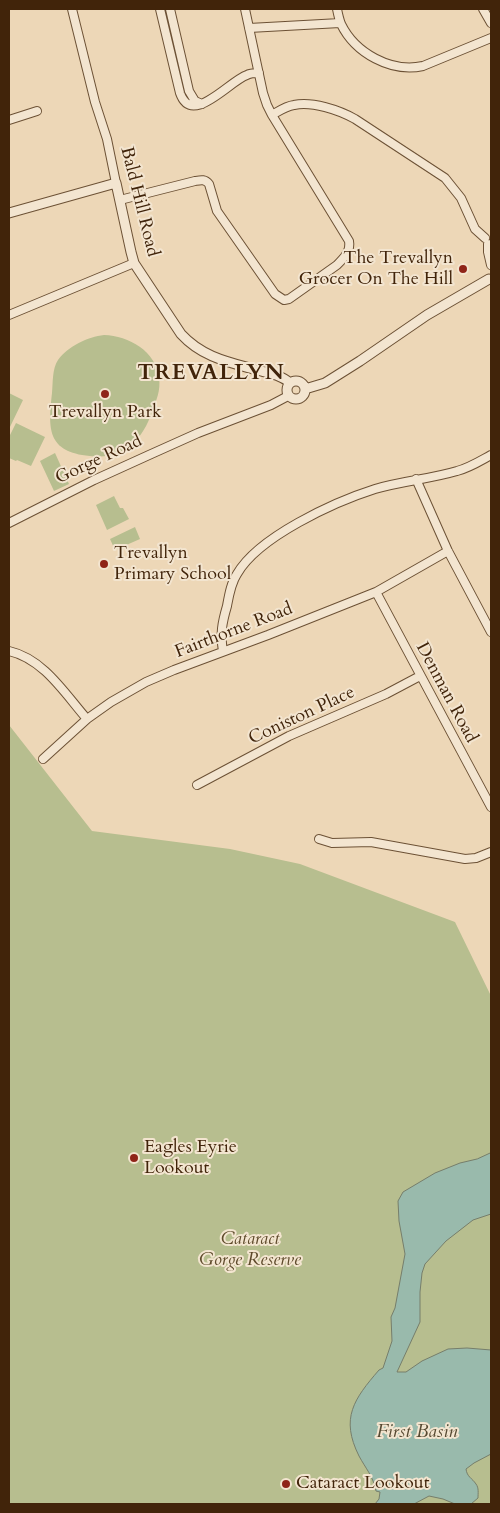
<!DOCTYPE html>
<style>
body{margin:0}
#map{position:relative;width:500px;height:1513px;overflow:hidden;background:#edd7b7;font-family:Cardo,serif}
canvas{display:block}
.frame{position:absolute;inset:0;border:10px solid #41240a;pointer-events:none}
</style>
<div id="map">
<canvas width="500" height="1513"></canvas>
<div class="frame"></div>
</div>
<script>
const context = document.querySelector('canvas').getContext('2d');
context.lineJoin = 'round';
function fillPath(path, color) { context.fillStyle = color; context.fill(path, 'evenodd'); }
function stroke(path, color, width, dash) { context.strokeStyle = color; context.lineWidth = width; context.lineCap = dash ? 'butt' : 'round'; context.setLineDash(dash || []); context.stroke(path); }
function write(font, color, halo, rows, align = 'center') {
  context.font = font + ' Cardo,serif'; context.lineWidth = 4; context.setLineDash([]); context.textBaseline = 'middle'; context.strokeStyle = halo; context.fillStyle = color; for (const [text, x, y, turn = 0] of rows) {
    context.save(); context.translate(x, y); context.rotate((+turn || 0) * Math.PI / 180); context.textAlign = isNaN(turn) ? turn : align; if (halo) context.strokeText(text, 0, 0); context.fillText(text, 0, 0); context.restore();
  }
}
fillPath(new Path2D(`
 M104,335C129,336 156,351 159,378C161,390 156,401 152,412C142,441 123,460 90,456C47,452 48,429 52,393C53,383 52,369 58,360C68,346 88,337 104,335Z
 M9,393L23,400L9,429Z
 M16,423L45,437L31,466L17,460L16,461L9,458V437Z
 M55,453L69,484L54,491L40,461Z
 M114,496L120,508H123L129,519L107,530L96,505Z
 M135,527L140,539L115,550L110,539Z
 M9,725L92,831L230,849L300,864L455,922L491,996V1504H9Z`), '#b7be8f');
const water = new Path2D(`
 M491,1153V1214L473,1220L446,1241L425,1264L422,1273L420,1292V1322L397,1372H406L422,1361L448,1349L467,1348L491,1350V1454L474,1463L466,1469C467,1477 472,1478 476,1484C479,1488 478,1493 478,1498L471,1504H455L443,1499L429,1496L414,1504H375L379,1499L380,1492L376,1491C373,1476 366,1469 359,1456C340,1418 354,1399 379,1370L383,1368L392,1341L391,1317L395,1308L405,1254L399,1221L398,1201L403,1192L435,1173L460,1163L477,1159Z`);
fillPath(water, '#99baac');
stroke(water, '#767e6b', 1);
const minor = new Path2D(`
 M72,9L95,102L107,139L116,183
 M160,9L180,93C192,127 229,81 247,75C250,73 255,73 259,73
 M170,9L189,91L195,101L202,104
 M245,9L263,93L267,105L272,115C279,111 286,106 294,105C312,101 339,110 355,119L445,178L461,198L475,229L485,238
 M337,9C338,14 339,19 341,24C355,53 391,73 423,66L491,38
 M483,9L491,23
 M249,28L340,23
 M9,120L37,111
 M120,200L195,181C201,180 205,179 209,184L217,211L275,294L284,300L289,299L337,265C344,258 351,251 349,241L272,115
 M488,244V252L491,265
 M9,315L134,263
 M416,479L448,551L491,632
 M9,523L94,480L149,455L198,433L271,405L288,396
 M376,592L491,807
 M9,651C44,659 65,694 87,719
 M223,651C220,634 222,623 227,606C229,595 231,583 237,574C258,537 334,502 375,489C402,481 430,479 457,471C469,468 480,461 491,455
 M43,759L87,719L111,702L146,682L174,670L268,635L376,592L448,551
 M197,785L289,736L386,694L420,676
 M319,839L332,843L371,842L465,859L476,858L491,852`);
const tertiary = new Path2D(`
 M9,213L116,183L131,252L134,263L181,334C202,357 228,362 257,370C269,373 281,375 290,383
 M287 390a9 9 0 1 1 18 0a9 9 0 1 1-18 0Z
 M305,389L325,383L333,378L360,361L427,315L489,279`);
stroke(minor, '#6c5135', 10);
stroke(tertiary, '#6c5135', 11);
stroke(minor, '#f3e5d0', 8);
stroke(tertiary, '#f3e5d0', 9);
for (const [x, y, r, color] of [
 [463,269,5,"#8f2418"],
 [105,394,5,"#8f2418"],
 [104,564,5,"#8f2418"],
 [134,1158,5,"#8f2418"],
 [286,1484,5,"#8f2418"]
]) { const dot = new Path2D(); dot.arc(x, y, r, 0, 2 * Math.PI); context.fillStyle = color; context.fill(dot); stroke(dot, '#f3e5d0', 2); }
write('18px', '#41240a', '#f3e5d0', [
 ["Bald Hill Road",139,202,76],
 ["Gorge Road",99,460,-25],
 ["Fairthorne Road",234,631,-21],
 ["Denman Road",446,693,62],
 ["Coniston Place",302,716,-25]
]);
write('18px', '#41240a', '#f3e5d0', [
 ["The Trevallyn",453,259,"right"],
 ["Grocer On The Hill",453,280,"right"],
 ["Trevallyn Park",105,413,"center"],
 ["Trevallyn",114,554],
 ["Primary School",114,575],
 ["Eagles Eyrie",144,1148],
 ["Lookout",144,1169],
 ["Cataract Lookout",296,1484]
], 'left');
write('italic 18px', '#5e4a2b', '#f3e5d0', [
 ["Cataract",250,1240],
 ["Gorge Reserve",250,1261]
]);
write('italic 19px', '#574a32', '#f3e5d0', [
 ["First Basin",417,1433]
]);
context.letterSpacing = '1px';
write('bold 22px', '#41240a', '#f3e5d0', [
 ["TREVALLYN",211,374]
]);
context.letterSpacing = '0px';
</script>
